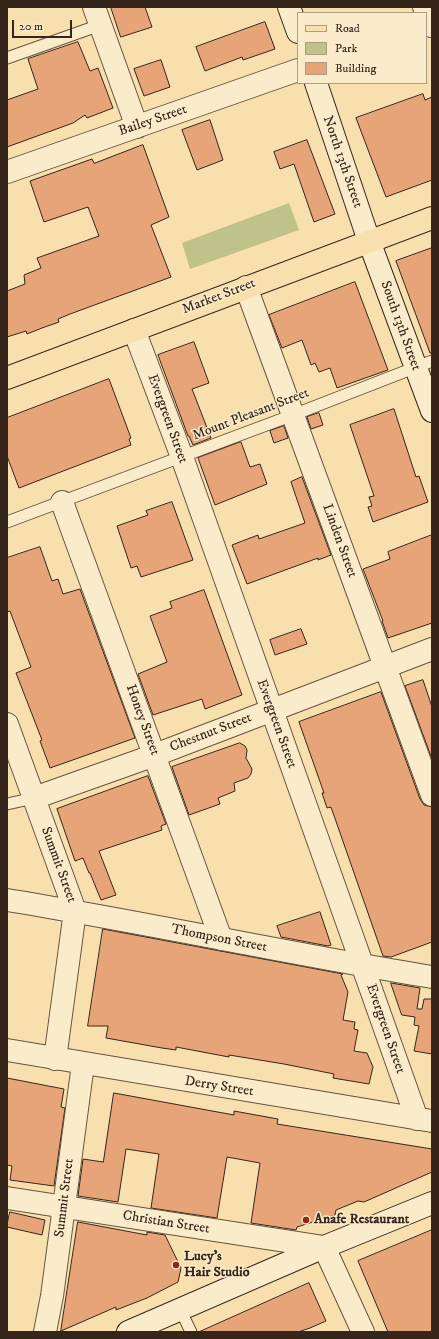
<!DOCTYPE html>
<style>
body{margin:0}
#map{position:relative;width:439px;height:1339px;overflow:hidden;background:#f8e0ae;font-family:"IM FELL DW Pica",serif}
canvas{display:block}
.frame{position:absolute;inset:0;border:8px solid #36251a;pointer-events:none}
.legend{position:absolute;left:297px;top:12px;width:130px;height:72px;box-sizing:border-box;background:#faebca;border:1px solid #ac9c84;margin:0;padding:5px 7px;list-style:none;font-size:12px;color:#36251a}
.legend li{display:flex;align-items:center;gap:8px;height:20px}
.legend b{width:20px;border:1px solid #ac9c84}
.scale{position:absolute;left:12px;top:20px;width:60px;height:18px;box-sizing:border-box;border:2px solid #36251a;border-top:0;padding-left:5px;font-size:12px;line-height:14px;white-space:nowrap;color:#36251a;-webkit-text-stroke:3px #faebca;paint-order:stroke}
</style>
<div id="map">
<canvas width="439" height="1339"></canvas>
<div class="frame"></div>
<ul class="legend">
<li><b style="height:5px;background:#f8e0ae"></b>Road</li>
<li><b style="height:11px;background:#bfc289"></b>Park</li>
<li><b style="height:11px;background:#e6a478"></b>Building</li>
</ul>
<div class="scale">20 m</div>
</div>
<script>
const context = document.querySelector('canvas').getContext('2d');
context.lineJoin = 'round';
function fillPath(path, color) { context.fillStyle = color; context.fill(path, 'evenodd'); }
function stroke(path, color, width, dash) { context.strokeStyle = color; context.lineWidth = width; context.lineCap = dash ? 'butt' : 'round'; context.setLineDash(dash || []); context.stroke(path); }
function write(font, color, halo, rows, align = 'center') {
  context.font = font + ' "IM FELL DW Pica",serif'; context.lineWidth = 3; context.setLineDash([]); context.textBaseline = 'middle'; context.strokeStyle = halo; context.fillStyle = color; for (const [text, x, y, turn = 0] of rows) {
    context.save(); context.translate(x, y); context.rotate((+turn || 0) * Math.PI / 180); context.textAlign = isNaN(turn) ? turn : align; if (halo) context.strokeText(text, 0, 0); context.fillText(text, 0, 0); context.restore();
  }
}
fillPath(new Path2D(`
 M289,203L299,230L190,269L182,243Z`), '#bfc289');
const building = new Path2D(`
 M111,7H145L152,27L121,37Z
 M265,22L275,49L243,60L242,57L205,71L196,47Z
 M78,42L90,71L98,68L113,108L87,118L85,115L73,123L7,147V100L38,89L28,59Z
 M161,60L170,87L144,96L134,69Z
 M423,94L425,100L432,97V180L386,197L356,118Z
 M210,120L223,160L197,170L182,130Z
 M307,140L335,214L314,222L294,164L280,169L274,152Z
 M143,145L169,217L151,225L171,277L70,314L58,319L59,322L42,328L27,334L26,331L7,337V291L25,284L24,275L41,268L37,258L99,236L88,207L44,222L30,181L92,159L94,163Z
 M432,248V353H430L396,261Z
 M355,282L388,370L337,388L330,368L319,372L315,363L311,365L302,340L282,348L269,315Z
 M194,342L209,383L192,389L211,438L193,445L189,436H188L158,355Z
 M109,379L131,438L129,439L131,445L19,488L7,456V418Z
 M394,409L416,477L419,476L428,502L373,522L368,507L372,506L369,497L374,496L350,425Z
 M319,413L323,425L311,429L307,417Z
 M284,426L288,438L274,443L270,431Z
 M241,442L250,467L260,464L267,484L215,505L198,458Z
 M302,477L331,555L318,560V558L247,584L232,545L258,535L259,539L305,523L291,482Z
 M172,502L193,560L141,577L137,566L131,568L117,526L148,515L146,511Z
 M432,535V623L388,638L382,621H383L363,569L390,559L388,552Z
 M40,547L52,581L58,579L63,594L80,589L135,738L50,768L40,741L42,740L16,673L31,667L10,611L7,612V558Z
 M204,590L242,695L205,709L202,699L153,715L138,674L167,662L150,616L172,608L170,602Z
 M301,629L307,644L275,655L270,640Z
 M423,680L432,707V759L405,686Z
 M381,692L420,799L424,805L432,807V942L391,957L383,956L331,807L327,808L322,793H324L299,722Z
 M240,743L245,746L247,750L246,758L252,769L251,774L248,778L234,783L235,791L218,798L220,804L189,815L172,767Z
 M148,776L166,824L161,826L162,830L99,851L116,895L101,900L90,873H89L83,858L75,861L57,809Z
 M320,912L331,945L328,946L281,937L277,926Z
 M103,929L343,974L341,975L348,992L343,1020L355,1022L354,1029L358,1030L354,1051L367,1053L373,1067L369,1084L333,1078L334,1074L284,1064L229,1055V1057L176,1047V1050L162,1048L106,1038L108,1026H88Z
 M391,983L420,988L417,1009H422L424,999H432V1054L414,1051L419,1026L414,1025L415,1017L402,1015Z
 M7,1078L64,1089L61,1107L65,1108L54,1186L10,1180L12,1166L7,1165Z
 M114,1093L234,1115V1111L278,1119L277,1124L432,1149V1172L364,1202L358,1201L336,1210L335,1215L297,1227L296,1230L251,1223L260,1163L227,1157L217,1218L151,1208L159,1154L126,1149L118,1202L78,1196L83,1159L103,1162Z
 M10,1212L45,1220L42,1235L7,1227Z
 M78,1222L147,1235V1232L165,1235L181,1268L178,1282L147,1298L116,1310V1307L61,1331Z
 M432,1230V1332H388L358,1261Z
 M309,1283L326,1321L310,1328L298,1332H199Z`);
fillPath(building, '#e6a478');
stroke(building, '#36251a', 1);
const lane = new Path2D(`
 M7,58L100,25
 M7,522L293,415L432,361
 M7,804L34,798
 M180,1309L191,1332`);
const street = new Path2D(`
 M94,7L137,127
 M424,7L431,26
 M7,172L298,70
 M246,287L432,795
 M134,330L182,457L417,1119
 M62,502L221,939
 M7,724L75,911L55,1059
 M34,798L155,755L432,649
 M7,900C149,923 290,954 432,977
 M7,1050L432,1121
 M7,1198L324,1247L363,1332
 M45,1332L52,1296L83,1064`);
const secondary = new Path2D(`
 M289,7L298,32
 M316,83L369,241L432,411
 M128,1332L324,1247L432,1203`);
const primary = new Path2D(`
 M7,378L432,218`);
stroke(lane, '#66543f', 13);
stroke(street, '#66543f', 24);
stroke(secondary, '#36251a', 24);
stroke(primary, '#36251a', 24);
stroke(lane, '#faebca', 11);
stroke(street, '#faebca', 22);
stroke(secondary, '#faebca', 22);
stroke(primary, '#f8e0ae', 22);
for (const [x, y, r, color] of [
 [306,1220,4,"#8f2418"],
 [176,1265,4,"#8f2418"]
]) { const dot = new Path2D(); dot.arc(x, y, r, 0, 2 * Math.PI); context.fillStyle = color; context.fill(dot); stroke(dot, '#faebca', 1.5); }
write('14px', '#36251a', '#faebca', [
 ["Bailey Street",153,121,-19],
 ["North 13th Street",342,162,71],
 ["Market Street",219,297,-21],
 ["South 13th Street",400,326,70],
 ["Mount Pleasant Street",251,415,-21],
 ["Evergreen Street",167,419,70],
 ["Linden Street",339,541,70],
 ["Honey Street",142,720,70],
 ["Evergreen Street",276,724,70],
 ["Chestnut Street",211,733,-21],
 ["Summit Street",58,865,70],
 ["Thompson Street",219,939,11],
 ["Evergreen Street",385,1029,71],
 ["Derry Street",219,1087,9],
 ["Summit Street",65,1198,-83],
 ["Christian Street",166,1223,9]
]);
write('bold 14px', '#36251a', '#faebca', [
 ["Anafe Restaurant",314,1220],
 ["Lucy's",184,1257],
 ["Hair Studio",184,1273]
], 'left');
</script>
